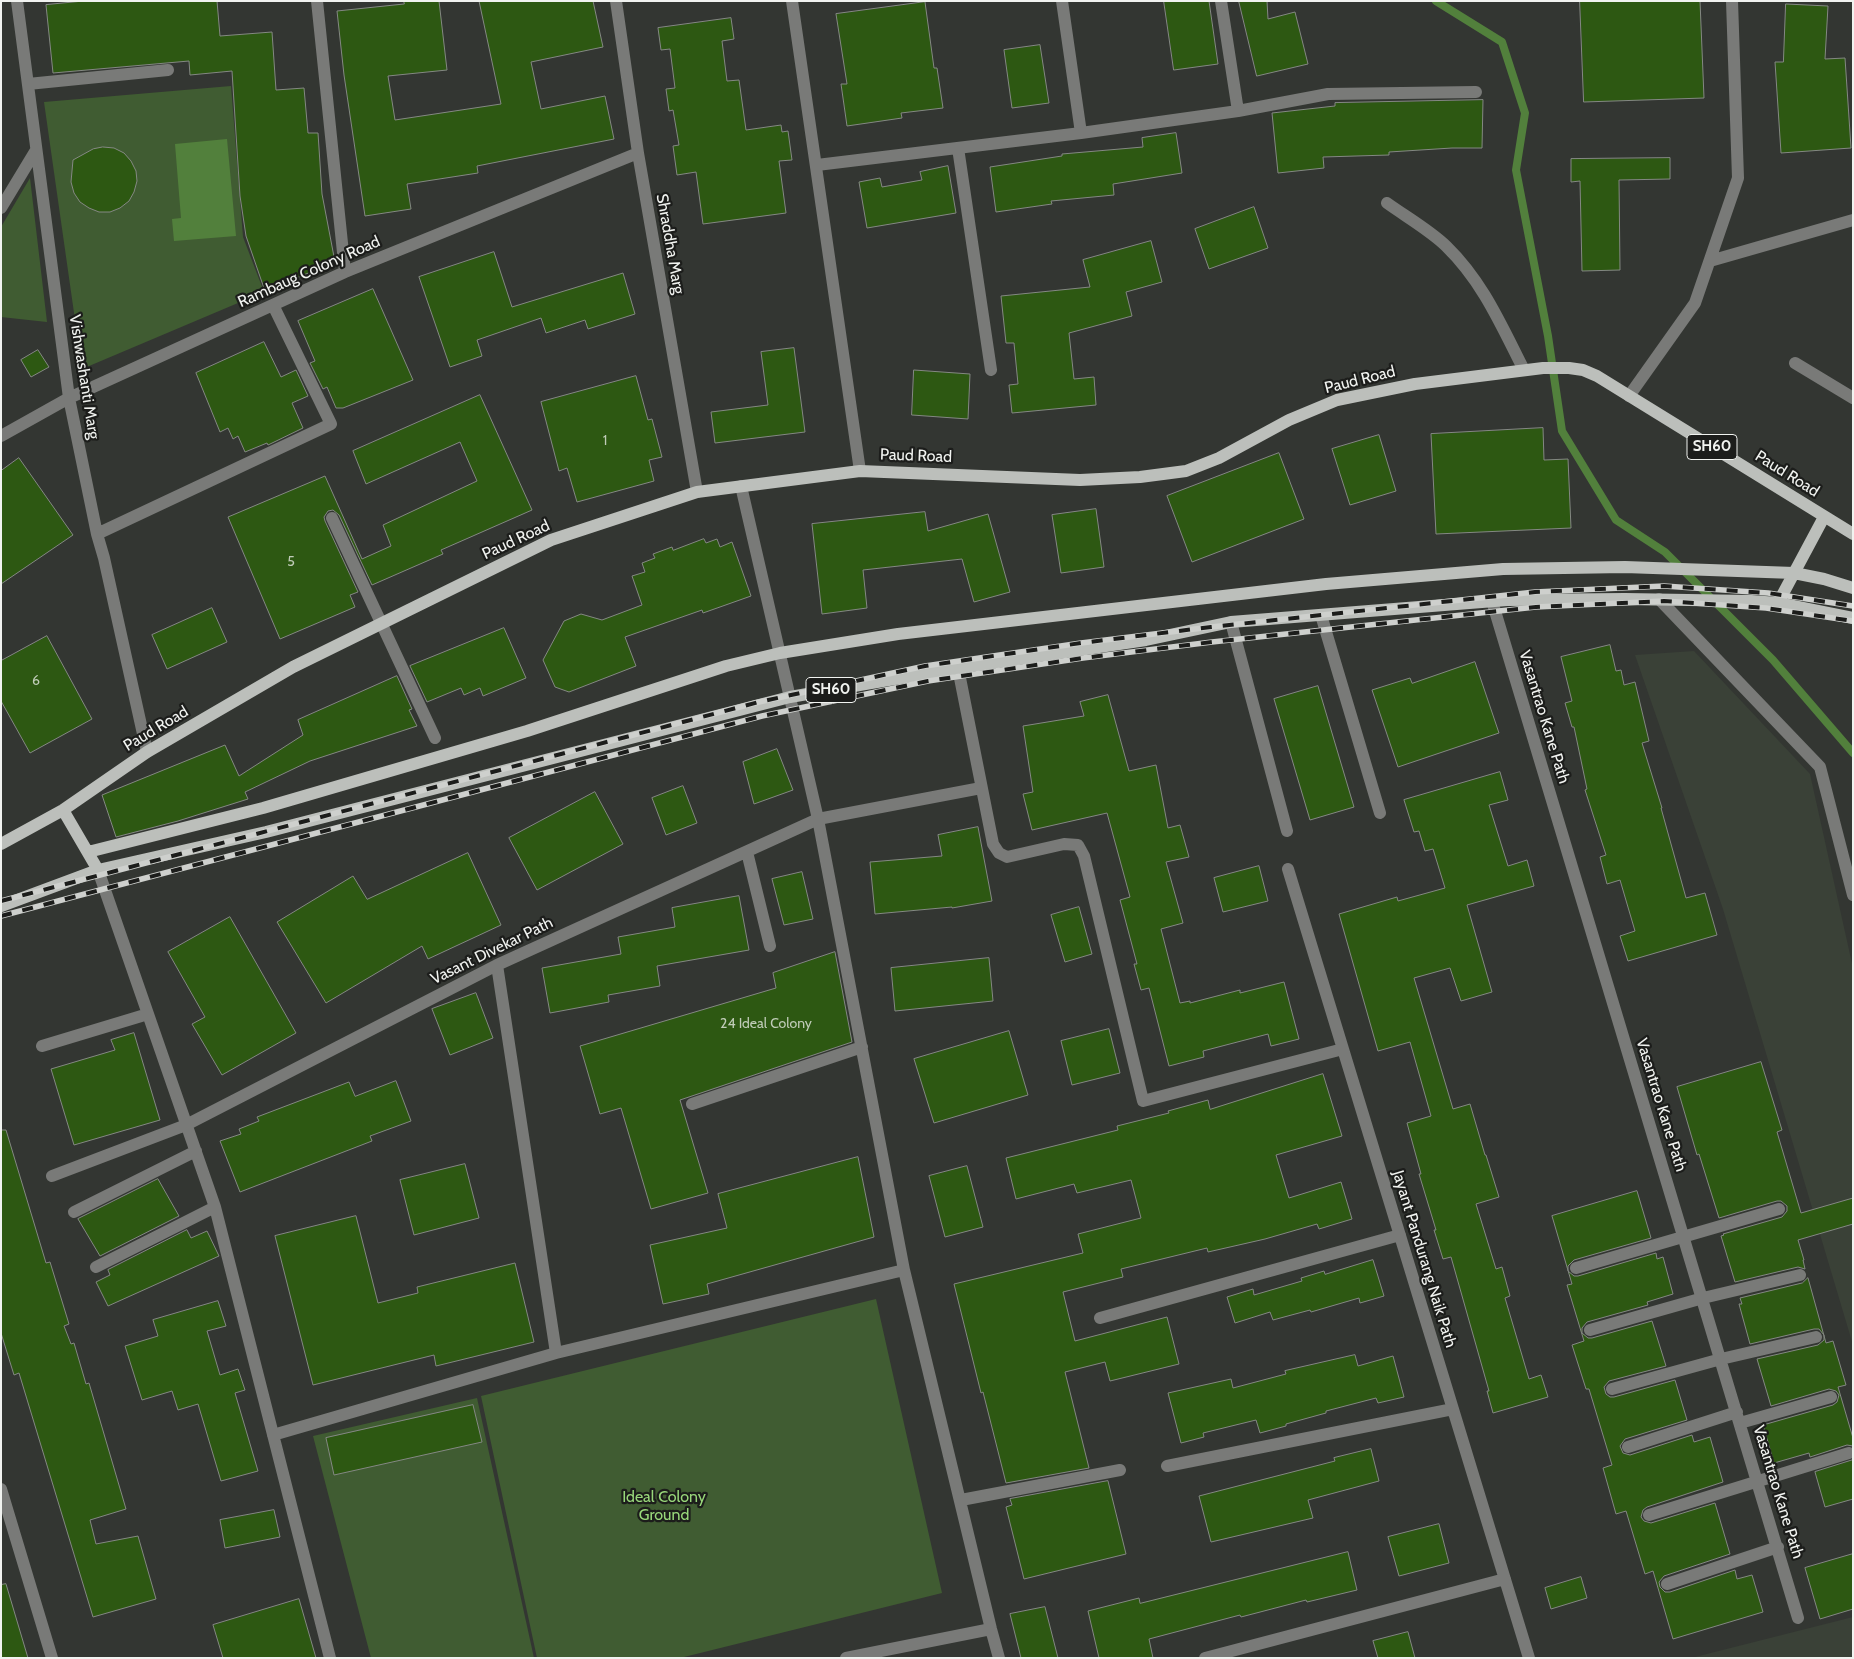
<!DOCTYPE html>
<style>
body{margin:0}
#map{position:relative;width:1854px;height:1659px;overflow:hidden;background:#333632;font-family:Cabin,sans-serif}
canvas{display:block}
.frame{position:absolute;inset:0;border:2px solid #f1f3f0;pointer-events:none}
</style>
<div id="map">
<canvas width="1854" height="1659"></canvas>
<div class="frame"></div>
</div>
<script>
const context = document.querySelector('canvas').getContext('2d');
context.lineJoin = 'round';
function fillPath(path, color) { context.fillStyle = color; context.fill(path, 'evenodd'); }
function stroke(path, color, width, dash) { context.strokeStyle = color; context.lineWidth = width; context.lineCap = dash ? 'butt' : 'round'; context.setLineDash(dash || []); context.stroke(path); }
function write(font, color, halo, rows, align = 'center') {
  context.font = font + ' Cabin,sans-serif'; context.lineWidth = 4.5; context.setLineDash([]); context.textBaseline = 'middle'; context.strokeStyle = halo; context.fillStyle = color; for (const [text, x, y, turn = 0] of rows) {
    context.save(); context.translate(x, y); context.rotate((+turn || 0) * Math.PI / 180); context.textAlign = isNaN(turn) ? turn : align; if (halo) context.strokeText(text, 0, 0); context.fillText(text, 0, 0); context.restore();
  }
}
fillPath(new Path2D(`
 M1694,651L1810,774L1853,968V1345L1723,909L1635,655Z
 M1853,1617V1658H1691Z`), '#3a4137');
fillPath(new Path2D(`
 M231,86L243,237L264,292L82,369L44,102Z
 M30,178L47,322L1,317V227Z
 M876,1299L942,1593L680,1658H537L481,1396Z
 M477,1398L534,1658H371L313,1436Z`), '#405c32');
fillPath(new Path2D(`
 M227,139L236,236L174,241L172,219L181,218L175,144Z`), '#52803c');
stroke(new Path2D(`
 M1436,1L1502,42L1525,113L1516,170L1548,336L1562,431L1616,520L1665,552L1773,660L1853,753`), '#52803c', 8);
const building = new Path2D(`
 M84,1H217L220,36L272,32L276,90L304,88L308,133H318L322,194L335,262L265,291L246,236L240,196L232,71L190,75L189,61L53,73L46,5Z
 M404,1H439L447,70L388,76L395,120L501,104L479,1H593L603,47L531,62L541,109L605,96L614,139L477,166L478,173L407,184L411,209L365,216L344,75L337,11L404,4Z
 M1164,1H1209L1218,64L1174,70Z
 M1239,1H1267L1268,19L1295,12L1308,64L1257,76Z
 M1580,1H1700L1704,98L1584,102Z
 M925,2L934,68H937L943,108L901,113L902,118L847,126L841,84H847L836,14Z
 M1786,4L1828,6L1825,59L1845,58L1851,148L1781,153L1775,62H1783Z
 M731,18L734,39L722,41L727,81L739,80L746,130L781,125L782,132L788,131L792,160L779,161L786,213L703,224L696,172L677,175L673,146L679,145L673,110L669,111L666,89L675,88L670,49L661,50L658,28Z
 M1040,45L1049,103L1012,108L1004,50Z
 M1483,100L1482,148H1452L1389,152V155L1323,157L1324,168L1278,173L1272,113L1335,106V103Z
 M1176,133L1182,173L1113,184L1114,195L1051,201L1052,204L996,212L990,167L1062,156V154L1143,147L1142,138Z
 M103,147L114,148L124,153L131,161L136,171L137,181L134,192L129,201L120,208L110,212H99L89,208L80,202L74,193L71,182L73,160L93,149Z
 M1670,158V179L1619,180L1620,270L1582,271L1580,181L1571,182V159Z
 M948,166L956,213L867,228L859,182L880,178L882,187L922,180L920,172Z
 M1254,207L1268,248L1209,269L1195,229Z
 M1151,241L1162,282L1126,292L1132,316L1069,333L1074,379L1094,377L1096,405L1012,413L1009,385L1018,384L1014,343H1006L1001,296L1090,287L1083,260Z
 M494,252L512,307L623,273L635,314L588,329L585,320L546,333L541,318L477,340L482,356L450,367L419,277Z
 M373,289L413,380L343,408H336L327,387L323,389L310,363L315,361L298,321Z
 M264,342L281,377L296,370L308,396L292,403L303,428L268,445L267,443L245,452L238,436L233,439L228,428L220,432L196,373Z
 M794,348L805,432L715,443L711,412L768,405L761,352Z
 M38,350L49,367L31,377L21,360Z
 M914,370L970,374L968,419L912,415Z
 M636,376L648,420L652,419L662,457L649,460L654,481L577,502L567,468L559,471L541,402Z
 M480,395L532,510L441,550L443,554L372,585L339,515L333,510L328,511L324,517L325,521L358,592L350,595L355,607L280,639L228,517L325,476L362,559L391,546L383,525L477,481L460,442L366,484L353,451Z
 M1543,428L1544,460L1568,459L1571,528L1436,534L1431,434Z
 M1379,435L1396,491L1350,505L1332,449Z
 M1279,453L1304,519L1192,562L1167,496Z
 M19,458L73,535L1,584V471Z
 M1096,509L1104,567L1061,573L1052,515Z
 M925,512L928,531L988,514L1010,592L974,602L962,559L863,570L867,608L822,614L812,524Z
 M704,539L706,543L717,539L720,547L732,542L751,596L703,613L702,610L625,637L636,666L569,692L555,687L543,660L564,621L581,614L602,620L642,605L632,576L645,572L642,563L655,558L653,554L672,547L673,550Z
 M212,608L227,642L167,669L152,635Z
 M504,628L526,678L483,696L480,688L464,695L461,688L427,702L410,666Z
 M47,636L92,719L30,753L1,701V661Z
 M1610,645L1616,671L1621,670L1624,685L1635,682L1649,741L1642,743L1662,808H1661L1686,898L1705,893L1717,935L1628,961L1620,936L1635,931L1620,880L1607,884L1600,857L1606,855L1585,790L1587,789L1574,727H1572L1565,703L1572,701L1561,657Z
 M1475,662L1499,733L1398,767L1372,690L1410,678L1412,683Z
 M397,676L412,709L409,710L417,726L310,761L245,792L248,799L178,821L116,837L102,795L225,745L239,776L303,735L298,720Z
 M1318,686L1354,807L1310,820L1274,699Z
 M1108,695L1129,771L1156,765L1168,828L1180,825L1189,857L1166,862L1183,923L1161,929L1180,1003L1190,1001V1003L1240,990V993L1284,982L1299,1039L1271,1046L1268,1034L1203,1051L1204,1057L1169,1066L1149,988L1141,990L1134,964H1137L1120,900L1130,897L1107,813L1032,830L1023,794L1033,792L1023,726L1084,716L1080,702Z
 M777,749L793,790L754,804L743,762Z
 M1500,772L1508,800L1489,805L1508,866L1527,860L1534,886L1467,905L1492,992L1461,1001L1450,968L1414,978L1453,1109L1470,1104L1485,1155H1486L1499,1197L1476,1204L1496,1269L1502,1267L1510,1296L1505,1298L1529,1379L1541,1375L1548,1397L1493,1413L1487,1391H1489L1451,1257L1443,1259L1434,1230H1436L1419,1174H1421L1407,1123L1431,1116L1410,1042L1378,1051L1339,914L1397,897L1398,901L1445,888L1433,849L1425,851L1419,831L1414,832L1404,800Z
 M683,786L697,823L666,835L652,798Z
 M595,792L623,844L537,890L509,838Z
 M978,827L992,901L952,908V907L875,914L870,862L942,856L938,835Z
 M468,853L501,925L428,959L422,946L326,1003L277,922L353,876L367,899Z
 M1259,866L1268,901L1223,912L1214,878Z
 M802,872L813,919L784,925L772,879Z
 M739,896L749,950L657,966L660,986L608,995L609,1002L550,1013L542,968L621,954L618,937L675,927L672,908Z
 M1079,907L1092,954L1065,962L1051,915Z
 M230,917L296,1033L222,1075L192,1024L205,1017L168,952Z
 M835,952L852,1042L680,1100L708,1193L651,1209L621,1108L600,1114L580,1046L776,988L773,973Z
 M989,958L993,1001L895,1011L891,968Z
 M476,993L493,1038L450,1055L432,1009Z
 M1109,1029L1120,1073L1072,1085L1061,1041Z
 M1009,1031L1028,1095L934,1123L914,1059Z
 M134,1033L160,1120L74,1145L51,1069L115,1050L111,1040Z
 M1761,1062L1782,1130L1777,1132L1801,1213L1853,1198V1224L1798,1240L1804,1260H1803L1805,1269L1798,1267L1735,1282L1721,1236L1724,1235L1723,1234L1782,1217L1787,1211V1206L1781,1201H1777L1719,1218L1699,1154L1697,1155L1677,1087Z
 M1323,1074L1342,1136L1276,1155L1289,1198L1341,1182L1352,1219L1319,1229L1317,1224L1265,1239L1208,1252L1207,1248L1121,1269L1123,1277L1063,1292L1075,1341L1167,1317L1179,1364L1110,1381L1105,1362L1065,1372L1089,1468L1006,1483L983,1392L981,1393L954,1284L1083,1253L1078,1234L1141,1218L1131,1180L1077,1193L1074,1184L1016,1199L1006,1158L1118,1130L1117,1126L1169,1113L1168,1111L1208,1100L1210,1109Z
 M396,1081L411,1121L370,1136L372,1141L240,1192L220,1141L241,1134L239,1129L259,1121L257,1117L349,1082L355,1096Z
 M1,1130H6L46,1263L50,1262L69,1324L64,1326L71,1344L74,1343L86,1384L89,1383L126,1509L90,1520L96,1544L138,1536L156,1599L93,1617L19,1373L14,1375L1,1333Z
 M858,1157L874,1237L707,1284L709,1294L663,1304L650,1245L727,1228L718,1194Z
 M465,1164L479,1218L414,1235L400,1180Z
 M967,1166L983,1227L945,1237L929,1176Z
 M158,1179L179,1216L100,1256L78,1219Z
 M1637,1191L1651,1238L1574,1260L1568,1266V1271L1574,1276H1578L1656,1253L1657,1259L1663,1257L1673,1294L1647,1302L1648,1305L1587,1322L1582,1328V1333L1588,1338H1592L1652,1321L1666,1366L1609,1381L1604,1387L1606,1394L1610,1397H1614L1675,1380L1687,1420L1625,1439L1620,1446L1623,1453L1630,1455L1692,1435L1694,1442L1710,1437L1723,1482L1647,1507L1643,1510L1641,1517L1644,1521L1651,1523L1715,1503L1730,1554L1664,1576L1659,1582L1660,1587L1665,1592H1670L1735,1570L1737,1579L1752,1575L1763,1612L1673,1639L1653,1571L1645,1574L1626,1511L1616,1514L1603,1468L1612,1465L1589,1389H1586L1572,1345L1584,1341L1567,1285L1572,1284L1552,1216Z
 M356,1216L378,1303L418,1293L417,1287L515,1263L534,1342L436,1366L434,1355L313,1385L275,1236Z
 M187,1230L191,1238L207,1231L219,1256L108,1306L96,1282L110,1275L108,1270Z
 M1373,1260L1384,1296L1360,1303L1359,1298L1311,1312L1310,1310L1273,1320L1270,1312L1235,1323L1227,1297L1253,1289L1254,1295L1302,1281L1301,1278L1324,1271L1325,1274Z
 M1808,1278L1826,1343L1833,1341L1846,1385L1838,1387L1853,1438V1446L1847,1445L1810,1457L1809,1453L1774,1463L1763,1425L1833,1405L1837,1402L1839,1395L1836,1391L1829,1389L1771,1406L1757,1359L1818,1345L1824,1340V1335L1819,1329H1814L1750,1344L1739,1304H1742L1740,1298L1802,1283Z
 M218,1301L226,1326L207,1331L220,1375L238,1369L245,1390L235,1393L258,1471L221,1481L198,1404L178,1410L172,1391L142,1400L125,1346L158,1336L153,1320Z
 M1355,1355L1358,1366L1393,1356L1404,1397L1378,1403L1376,1398L1326,1411V1413L1286,1424V1426L1260,1433L1256,1420L1203,1433L1204,1437L1181,1443L1168,1393L1231,1379L1233,1388L1286,1374L1285,1371Z
 M473,1405L482,1442L334,1475L326,1438Z
 M1371,1449L1379,1481L1308,1500L1313,1518L1211,1542L1199,1496L1335,1461L1334,1458Z
 M1853,1460V1499L1825,1507L1815,1472Z
 M1108,1481L1126,1554L1024,1579L1006,1507L1012,1505L1010,1499Z
 M274,1510L280,1537L225,1548L220,1520Z
 M1439,1524L1449,1563L1399,1576L1388,1537Z
 M1348,1552L1357,1590L1307,1602L1306,1600L1241,1617L1240,1615L1149,1639L1153,1658H1099L1088,1611L1139,1598L1140,1603Z
 M1853,1554V1609L1820,1619L1805,1568Z
 M1581,1577L1587,1598L1551,1609L1545,1588Z
 M6,1584L28,1658H1V1585Z
 M299,1599L316,1658H223L213,1625Z
 M1045,1607L1058,1658H1021L1010,1614Z
 M1408,1632L1415,1658H1378L1373,1641Z`);
fillPath(building, '#2d5812');
stroke(building, '#848883', 1);
stroke(new Path2D(`
 M17,1L69,398L97,534L104,558L147,752
 M317,1L345,272
 M616,1L638,153L697,492
 M792,1L860,471
 M1221,1L1238,111
 M28,84L168,70
 M1081,133L1238,111L1328,94L1476,92
 M958,148L991,370
 M817,165L1081,133L1062,1
 M1387,203C1405,216 1431,231 1446,246C1483,282 1501,325 1524,370
 M1,208L36,150
 M1710,261L1853,220
 M1795,363L1853,398
 M1629,396L1695,303L1738,178L1732,1
 M1,436L69,398L345,272L638,153
 M741,486L818,819L904,1270L991,1629L999,1658
 M332,518L435,738
 M97,534L331,424L273,305
 M1659,599L1820,767L1853,895
 M1492,601L1798,1618
 M1321,615L1380,813
 M1231,622L1287,831
 M958,668L993,844L999,853L1007,857L1064,844L1078,845L1084,856L1143,1101L1343,1049
 M747,852L770,946
 M1288,869L1529,1658
 M98,870L215,1207L330,1658
 M497,965L556,1353
 M42,1046L148,1014
 M692,1104L862,1047
 M52,1176L186,1125L497,965L818,819L981,788
 M74,1212L196,1151
 M96,1267L215,1207
 M1576,1268L1779,1209
 M1100,1318L1400,1235
 M1590,1330L1703,1298L1800,1275
 M1612,1389L1721,1359L1816,1337
 M1740,1423L1831,1397
 M273,1435L556,1353L904,1270
 M1628,1447L1737,1412
 M1167,1466L1453,1409
 M1,1489L52,1658
 M961,1500L1120,1470
 M1649,1515L1849,1453
 M1667,1584L1778,1547
 M846,1658L991,1629
 M1205,1658L1505,1579`), '#797a78', 12);
stroke(new Path2D(`
 M1778,603L1824,517
 M63,810L98,870
 M1,844L63,810L147,752L293,667L551,540L697,492L860,471L1080,480L1140,477L1186,471L1219,458L1289,420L1337,400L1415,384L1543,368H1569L1583,370L1597,376L1853,534
 M88,852L263,808L527,731L726,666L780,653L898,634L1326,584L1503,569L1625,567L1794,573L1824,579L1853,588
 M1,906L98,870L266,832L790,697L958,668L1146,640L1231,622L1507,600L1625,599L1751,601L1778,603L1853,618`), '#bcbfbb', 12);
const rail = new Path2D(`
 M1,901L759,702L925,666L1081,643L1211,627L1535,592L1664,586L1768,593L1853,606
 M1,916L762,716L928,681L1083,658L1212,642L1536,607L1664,601L1766,608L1853,621`);
stroke(rail, '#ced0cd', 5.5);
stroke(rail, '#1c1d1b', 4, [11]);
write('14px', '#c0ccb8', null, [
 ["1",605,441],
 ["5",291,562],
 ["6",36,681],
 ["24 Ideal Colony",766,1024]
]);
for (const [x, y, w] of [
 [1712,447,50],
 [831,690,50]
]) { const box = new Path2D(); box.roundRect(x - w / 2, y - 12.5, w, 25, 4); context.fillStyle = '#1c1d1b'; context.fill(box); stroke(box, '#f1f3f0', 1); }
write('bold 15px', '#f1f3f0', null, [
 ["SH60",1712,447],
 ["SH60",831,690]
]);
write('16px', '#f1f3f0', '#1c1d1b', [
 ["Shraddha Marg",670,244,80],
 ["Rambaug Colony Road",309,272,-24],
 ["Vishwashanti Marg",84,377,81],
 ["Paud Road",1360,380,-14],
 ["Paud Road",916,456,2],
 ["Paud Road",1787,474,32],
 ["Paud Road",516,540,-25],
 ["Vasantrao Kane Path",1544,717,73],
 ["Paud Road",156,729,-31],
 ["Vasant Divekar Path",492,951,-26],
 ["Vasantrao Kane Path",1661,1105,73],
 ["Jayant Pandurang Naik Path",1424,1259,73],
 ["Vasantrao Kane Path",1778,1492,73]
]);
write('16px', '#98d77a', '#1c1d1b', [
 ["Ideal Colony",664,1497],
 ["Ground",664,1515]
]);
</script>
